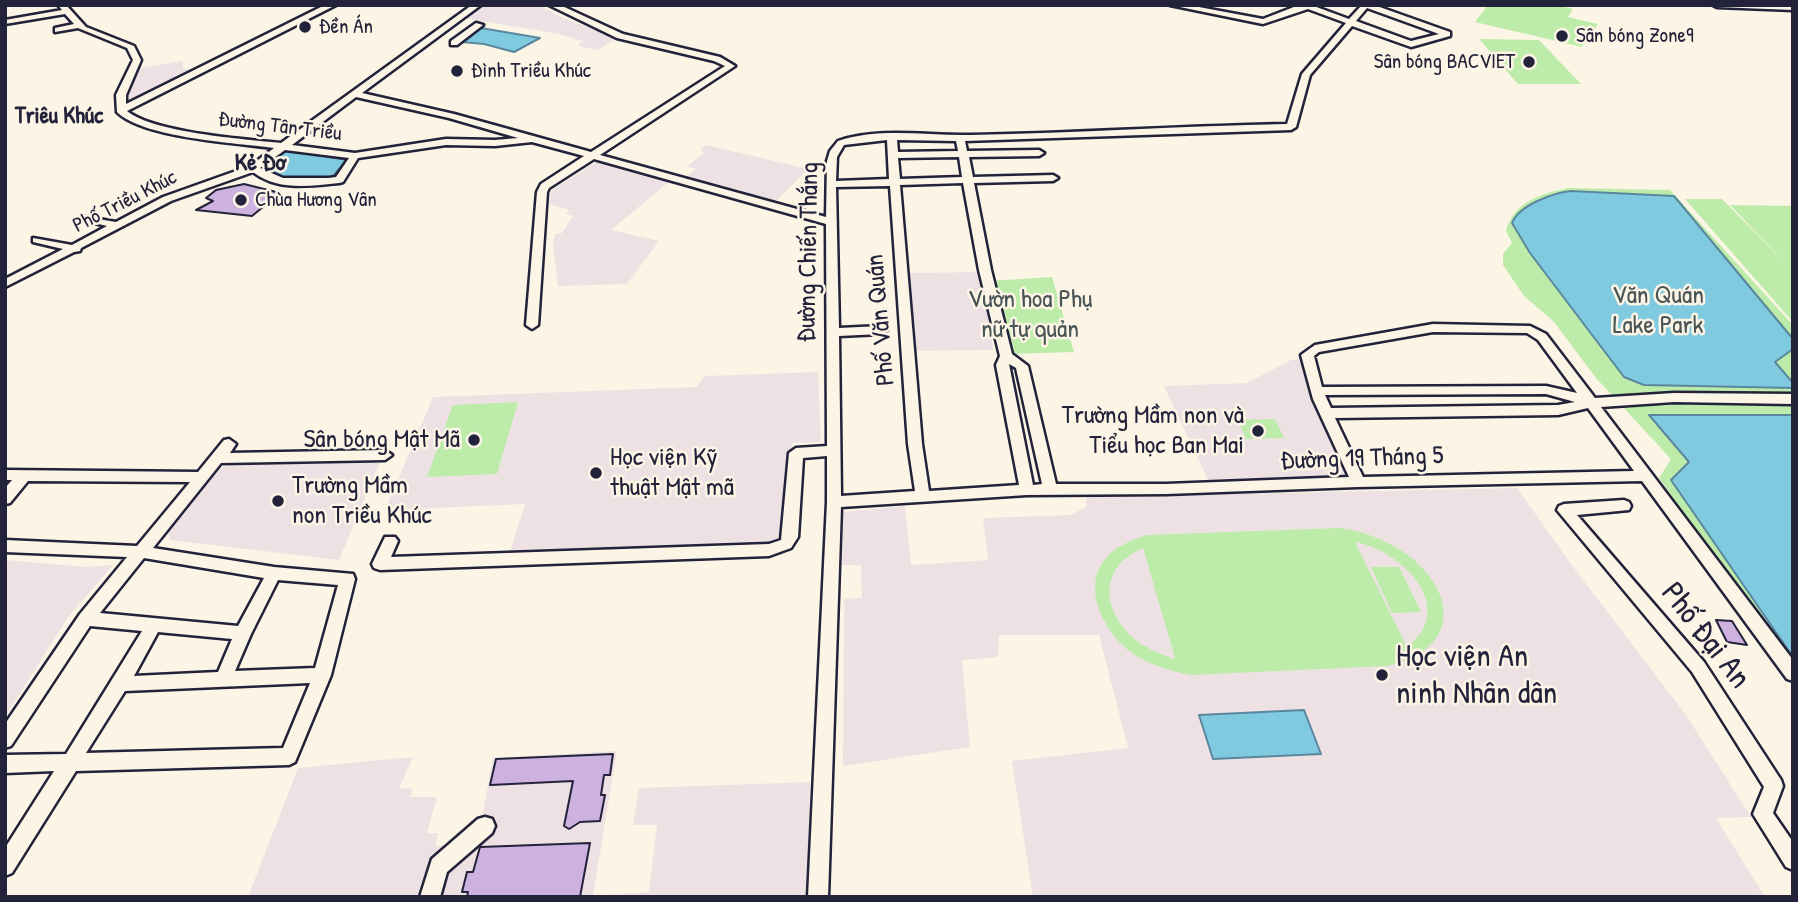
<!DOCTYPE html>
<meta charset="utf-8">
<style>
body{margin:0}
#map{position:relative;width:1798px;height:902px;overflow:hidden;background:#fcf5e5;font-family:"Patrick Hand",sans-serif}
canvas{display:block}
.frame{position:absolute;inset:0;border:7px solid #22223b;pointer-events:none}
</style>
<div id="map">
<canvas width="1798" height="902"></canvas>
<div class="frame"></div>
</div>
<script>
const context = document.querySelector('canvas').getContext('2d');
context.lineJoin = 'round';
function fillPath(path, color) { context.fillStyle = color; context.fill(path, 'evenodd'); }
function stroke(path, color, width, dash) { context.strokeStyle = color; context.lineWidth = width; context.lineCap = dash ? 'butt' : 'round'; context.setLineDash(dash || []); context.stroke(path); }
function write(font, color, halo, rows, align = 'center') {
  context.font = font + ' "Patrick Hand",sans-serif'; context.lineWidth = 5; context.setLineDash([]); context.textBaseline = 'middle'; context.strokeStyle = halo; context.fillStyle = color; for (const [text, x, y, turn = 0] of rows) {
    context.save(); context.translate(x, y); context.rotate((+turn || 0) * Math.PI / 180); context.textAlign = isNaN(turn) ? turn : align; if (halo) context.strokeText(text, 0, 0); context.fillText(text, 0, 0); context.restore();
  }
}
fillPath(new Path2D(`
 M482,5H538L565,19L617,38L598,50L582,47L578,45L583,41L559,34L463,18Z
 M183,61V69H195L130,103L128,96L140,68Z
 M706,145L808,169L776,201L685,178L696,169L687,166L704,153L701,149Z
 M596,162L669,182L611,230L659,241L627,284L558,286L553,242L555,234L562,233L573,216L566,214L569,210L549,204L551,191Z
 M982,272L993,350L914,351L909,273Z
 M1299,359L1350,476L1208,480L1164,386L1247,383L1291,360Z
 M818,372L821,442L792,443L787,538L782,544L509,555L525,504L385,510L433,397L696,387L705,376Z
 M373,458L379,464L339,560L170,540L168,531L216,470L236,463Z
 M1517,488L1574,568L1686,715L1751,817L1716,818L1765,897H1033L1012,761L1128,748L1099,635H999L998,657L962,660L970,747L843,766L844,599L862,598L861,565H842L843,512L905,506L911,565L988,560L983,518L1071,515L1086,507L1087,497Z
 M5,560L86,567L113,565L69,616L5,717Z
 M617,751L593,896L649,892L657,825H633L639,788L810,782L807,897H248L298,768L413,757L399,788L413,789L410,797H437L427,833H438L435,846L465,845L480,829L493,758Z`), '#eee1e3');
fillPath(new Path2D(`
 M1488,5H1555L1573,9L1568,17L1598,24L1582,47L1475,22Z
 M1479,39L1539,40L1581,84H1518Z
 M1569,188L1670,190L1793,325V670L1659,478L1671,459L1596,378L1554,322L1524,296L1503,265V254L1512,243L1506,231C1513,202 1542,193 1569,188Z
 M1685,199H1722L1790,268L1730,205L1793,206V322Z
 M1052,277L1074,352L1008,354L989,281Z
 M518,402L497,474L427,477L453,405Z
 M1275,419L1284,438L1246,439L1238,420Z
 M1341,528C1368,532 1394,543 1415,561C1463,605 1449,653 1387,666L1191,675C1172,671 1152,666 1135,655C1107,637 1079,589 1106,558C1116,546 1132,540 1147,535ZM1355,542C1400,550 1460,607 1407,647ZM1143,548L1175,658L1174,659C1159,653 1143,647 1131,636C1099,605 1102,565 1143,548Z
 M1371,567H1399L1421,612L1392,613Z`), '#bdecaa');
const water = new Path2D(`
 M481,28L540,38L514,52L484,44L462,42Z
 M281,149L347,160L332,177L288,178L256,172Z
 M1571,191L1674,196L1793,339V349L1775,362L1793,383V388L1644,385L1624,377L1530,253L1512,223C1519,205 1553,193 1571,191Z
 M1649,415H1793V657L1671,480L1689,462Z
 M1304,710L1321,754L1213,759L1199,715Z`);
fillPath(water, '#80cae0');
stroke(water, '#5a879e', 2);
const building = new Path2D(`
 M244,184L280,193L252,216L196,210L213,201L206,198L216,190Z
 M1716,620L1732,621L1747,645L1727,642Z
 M613,754L610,775H604L601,795H605L600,821L580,822L569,829L564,826L573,781L490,785L496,759Z
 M590,843L580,897H467L468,892H462L467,872H473L480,847Z`);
fillPath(building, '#cdb2df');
stroke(building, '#22223b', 2);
const minor = new Path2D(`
 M58,5H66L86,27L134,46L141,60L126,95V104L325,5H336L127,111C154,133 244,139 281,143L472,5H481L362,93L454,114L591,152L725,66L714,61L617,38L549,5H560L623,34L720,57L735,66L600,155L826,217L827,161L830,151L838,141C880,127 927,136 971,135C1076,133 1182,126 1287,124L1302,74L1346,23L1308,9L1263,24L1170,5H1188L1263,19L1299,5H1311L1349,19L1362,5H1374L1450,32V36L1411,47L1352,26L1310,75L1296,127L1291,130L965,141L967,151L1039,150L1044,153L1039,156L969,157L973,177L1053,175L1058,178L1053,181L974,183L991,270L1012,354L1028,366L1056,484H1166L1349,477L1313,399L1301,355L1315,345L1433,324L1530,326L1546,334L1595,398L1674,393L1793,394V404L1674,402L1601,407L1793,660V681L1787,679L1642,481L1358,487L1166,494L1027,495L841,507L828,897H808L827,502V456L803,458L798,537L791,548L769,556L380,570L374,568L372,564L385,537H395L398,541L391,557L769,544L781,540L789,453L796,448L827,446L826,224L594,159L549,188L547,192L538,325L532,329L526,325L537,192L541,184L584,156L532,142L495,146L446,145L358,158L343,182L339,183C310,186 277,191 253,172L171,201L81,248L80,251L74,252L5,287V279L63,249L33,242V238L72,245L107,226L86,221V217L116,222L163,197L250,166L274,148C237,143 143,138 117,112L116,95L133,60L127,48L78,28L55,32V28L74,24L65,14L5,24V20L62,10ZM1367,8L1439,34L1411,41L1356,21ZM356,97L449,118L518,138L495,140L446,139L355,153L292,145ZM887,140L889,179L836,181L837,157L844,145ZM897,140L956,141L958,151L898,152ZM285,150L349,158L336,177L329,178H283L260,168ZM959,157L962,177L900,179L898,158ZM963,183L979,270L1000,356L996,365L1019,485L929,491L922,444L900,185ZM890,186L908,444L915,491L841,496L839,336L881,334L887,330L881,326L839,328L836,187ZM1433,332L1527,333L1538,340L1577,393L1546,386L1322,387L1314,356L1319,352ZM1009,364L1016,368L1042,484L1033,485ZM1546,394L1575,402L1558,405L1331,408L1325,395ZM1588,408L1634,471L1363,477L1335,418L1558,415Z
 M1713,5L1793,6V10L1717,7Z
 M476,23L483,25L457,45H451V41Z
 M229,439L236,444L230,453L385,450L392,455L385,460L221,463L153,548L274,567L353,574L355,579L331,675L295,762L289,765L76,771L12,873L5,876V848L54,771L5,773V755L66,754L142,631L90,626L11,746L5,748V724L80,614L127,557L5,552V540L137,546L190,482L28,481L10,503L5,504V488L12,480H5V470L198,472L224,440ZM144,558L264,578L238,626L100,613ZM278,580L338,585L315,668L235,671L251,634ZM158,632L232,639L218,672L134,676ZM310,683L283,748L86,753L125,691Z
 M1624,500L1629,502L1631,506L1629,510L1577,515L1704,662L1781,780L1783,786L1773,813L1793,842V870L1786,867L1753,814L1764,787L1692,672L1557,510L1559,506L1564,504Z
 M485,817L492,819L495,826L492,833L447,872L440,897H420L432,859L478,819Z`);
stroke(minor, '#22223b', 5);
fillPath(minor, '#fcf5e5');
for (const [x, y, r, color] of [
 [305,27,7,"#22223b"],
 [1562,36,7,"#22223b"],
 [1529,62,7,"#22223b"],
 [457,71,7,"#22223b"],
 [241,200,7,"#22223b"],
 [1258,431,7,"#22223b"],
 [474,440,7,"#22223b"],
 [596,473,7,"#22223b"],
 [278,501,7,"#22223b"],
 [1382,675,7,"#22223b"]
]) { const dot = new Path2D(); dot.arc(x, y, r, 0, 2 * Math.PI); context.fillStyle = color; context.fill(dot); stroke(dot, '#fcf5e5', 2.5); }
write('21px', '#22223b', '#fcf5e5', [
 ["Đền Án",319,27],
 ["Sân bóng Zone9",1576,36],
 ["Sân bóng BACVIET",1515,62,"right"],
 ["Đình Triều Khúc",471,71],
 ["Chùa Hương Vân",255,200]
], 'left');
write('21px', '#22223b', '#fcf5e5', [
 ["Đường Tân Triều",280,127,7],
 ["Phố Triều Khúc",125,202,-27]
]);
write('bold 23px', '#22223b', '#fcf5e5', [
 ["Triêu Khúc",59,117]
]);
write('bold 24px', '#22223b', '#fcf5e5', [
 ["Kẻ Đơ",260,164]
]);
write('26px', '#22223b', '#fcf5e5', [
 ["Đường Chiến Thắng",809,252,-89],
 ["Phố Văn Quán",881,320,-95],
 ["Đường 19 Tháng 5",1362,459,-2]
]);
write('26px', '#495457', '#fcf5e5', [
 ["Văn Quán",1658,296],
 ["Lake Park",1658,326],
 ["Vườn hoa Phụ",1030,300],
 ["nữ tự quản",1030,330]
]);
write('26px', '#22223b', '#fcf5e5', [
 ["Trường Mầm non và",1244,416],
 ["Tiểu học Ban Mai",1244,446],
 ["Sân bóng Mật Mã",460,440],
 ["Học viện Kỹ",610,458,"left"],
 ["thuật Mật mã",610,488,"left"],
 ["Trường Mầm",292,486,"left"],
 ["non Triều Khúc",292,516,"left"]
], 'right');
write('32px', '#22223b', '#fcf5e5', [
 ["Phố Đại An",1705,636,52]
]);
write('32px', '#22223b', '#fcf5e5', [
 ["Học viện An",1396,657],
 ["ninh Nhân dân",1396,694]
], 'left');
</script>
